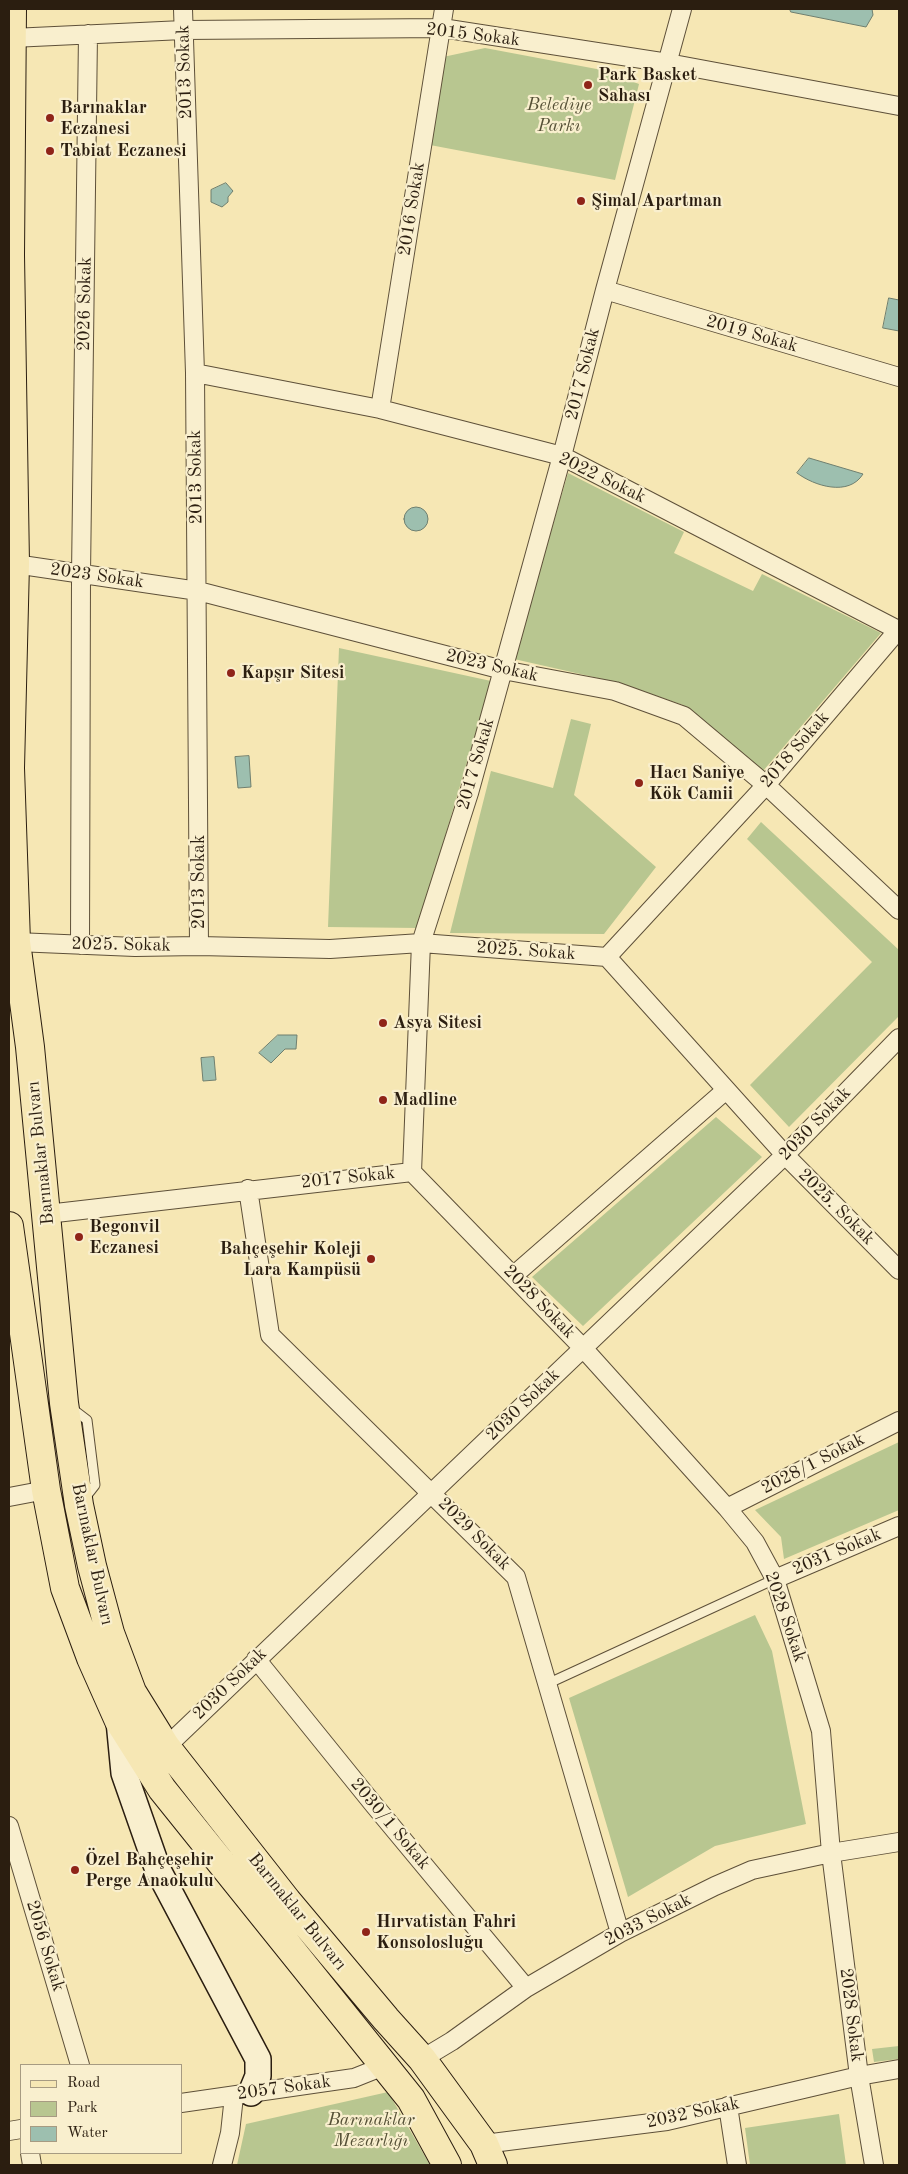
<!DOCTYPE html>
<meta charset="utf-8">
<style>
body{margin:0}
#map{position:relative;width:908px;height:2174px;overflow:hidden;background:#f6e7b4;font-family:"Old Standard TT",serif}
canvas{display:block}
.frame{position:absolute;inset:0;border:10px solid #2b1e10;pointer-events:none}
.legend{position:absolute;left:20px;top:2064px;width:162px;height:90px;box-sizing:border-box;background:#f9efce;border:1px solid #a79b82;margin:0;padding:6px 9px;list-style:none;font-size:15px;color:#2b1e10}
.legend li{display:flex;align-items:center;gap:10px;height:25px}
.legend b{width:25px;border:1px solid #a79b82}
</style>
<div id="map">
<canvas width="908" height="2174"></canvas>
<div class="frame"></div>
<ul class="legend">
<li><b style="height:6px;background:#f6e7b4"></b>Road</li>
<li><b style="height:14px;background:#b8c690"></b>Park</li>
<li><b style="height:14px;background:#9dbfaf"></b>Water</li>
</ul>
</div>
<script>
const context = document.querySelector('canvas').getContext('2d');
context.lineJoin = 'round';
function fillPath(path, color) { context.fillStyle = color; context.fill(path, 'evenodd'); }
function stroke(path, color, width, dash) { context.strokeStyle = color; context.lineWidth = width; context.lineCap = dash ? 'butt' : 'round'; context.setLineDash(dash || []); context.stroke(path); }
function write(font, color, halo, rows, align = 'center') {
  context.font = font + ' "Old Standard TT",serif'; context.lineWidth = 4.5; context.setLineDash([]); context.textBaseline = 'middle'; context.strokeStyle = halo; context.fillStyle = color; for (const [text, x, y, turn = 0] of rows) {
    context.save(); context.translate(x, y); context.rotate((+turn || 0) * Math.PI / 180); context.textAlign = isNaN(turn) ? turn : align; if (halo) context.strokeText(text, 0, 0); context.fillText(text, 0, 0); context.restore();
  }
}
fillPath(new Path2D(`
 M485,48L602,70L639,84L615,180L430,145L443,57Z
 M568,473L684,532L674,553L753,591L762,574L881,633L763,771L683,705L620,683L514,659Z
 M339,648L491,681L418,928L328,927Z
 M571,719L591,724L574,795L656,867L604,934L450,933L491,771L553,788Z
 M761,822L899,950V1016L789,1127L750,1085L872,962L747,839Z
 M716,1117L762,1157L583,1326L532,1277Z
 M899,1442V1510L784,1559L781,1537L755,1510Z
 M755,1615L772,1651L806,1824L715,1846L628,1897L569,1698Z
 M899,2046V2059L874,2062L872,2049Z
 M388,2092L430,2165H237L246,2124Z
 M839,2114L846,2165H750L745,2128Z`), '#b8c690');
const water = new Path2D(`
 M790,9H872L873,15L866,27L791,12Z
 M226,183L233,191L228,197V202L222,207L211,202V190Z
 M889,298L899,300V331L883,328Z
 M809,458L863,474C849,497 814,486 797,473Z
 M404 519a12 12 0 1 1 24 0a12 12 0 1 1-24 0Z
 M249,756L251,787L238,788L235,757Z
 M278,1035H297L296,1049H285L271,1063L259,1053Z
 M214,1057L216,1080L203,1081L201,1058Z`);
fillPath(water, '#9dbfaf');
stroke(water, '#6f7f6f', 1);
const lane = new Path2D(`
 M70,1407L87,1420L95,1485L84,1499
 M547,1684L775,1579`);
const street = new Path2D(`
 M183,9L195,373L199,946
 M12,38L183,30L442,28L668,63L899,106
 M605,290L899,377
 M195,373L380,409L562,456L898,630
 M380,409L444,9
 M15,564L198,591L503,670L615,691L684,716L766,785L899,910
 M16,942L135,947L199,946L330,949L421,943L607,957L785,1155L899,1270
 M80,945L81,574L88,34
 M607,957L766,785L899,629
 M412,1172L583,1348L727,1508L755,1542L775,1579L821,1731L831,1853L859,2076L874,2165
 M248,1189L270,1335L516,1577L620,1933
 M47,1214L412,1172L421,943L469,793L562,456L605,290L682,9
 M513,1276L726,1090
 M9,1497L46,1490
 M727,1508L899,1421
 M775,1579L899,1526
 M256,1659L374,1805L526,1988
 M166,1747L785,1155L899,1038
 M9,1826L80,2065
 M422,2059L452,2041L526,1988L620,1933L715,1886L752,1870L831,1853L899,1842
 M181,2103L354,2078L384,2066
 M728,2106L737,2165
 M9,2131L21,2129
 M484,2144L667,2121L859,2076L899,2069
 M30,2153L32,2165
 M222,2165L230,2133L234,2096`);
const secondary = new Path2D(`
 M119,1721L124,1773L158,1870L258,2059V2076L251,2093`);
const primary = new Path2D(`
 M12,9L10,255L15,564L10,768L16,942L30,1047L64,1403L79,1505L92,1566L110,1633L132,1692L166,1747L287,1901L386,2019L422,2059L484,2144L493,2165
 M9,1226L46,1490L65,1588L91,1658L119,1721L162,1789L411,2099L447,2165`);
stroke(lane, '#5e5039', 11);
stroke(street, '#5e5039', 20);
stroke(secondary, '#2b1e10', 28);
stroke(primary, '#2b1e10', 30);
stroke(lane, '#f9efce', 9);
stroke(street, '#f9efce', 18);
stroke(secondary, '#f9efce', 25);
stroke(primary, '#f6e7b4', 28);
for (const [x, y, r, color] of [
 [588,85,5,"#8f2418"],
 [50,118,5,"#8f2418"],
 [50,151,5,"#8f2418"],
 [581,201,5,"#8f2418"],
 [231,673,5,"#8f2418"],
 [639,783,5,"#8f2418"],
 [383,1023,5,"#8f2418"],
 [383,1100,5,"#8f2418"],
 [79,1237,5,"#8f2418"],
 [371,1259,5,"#8f2418"],
 [75,1870,5,"#8f2418"],
 [366,1932,5,"#8f2418"]
]) { const dot = new Path2D(); dot.arc(x, y, r, 0, 2 * Math.PI); context.fillStyle = color; context.fill(dot); stroke(dot, '#f9efce', 2); }
write('18px', '#2b1e10', '#f9efce', [
 ["2015 Sokak",473,35,7],
 ["2013 Sokak",185,72,-92],
 ["2016 Sokak",412,209,-81],
 ["2026 Sokak",85,304,-89],
 ["2019 Sokak",752,334,16],
 ["2017 Sokak",583,374,-76],
 ["2013 Sokak",196,477,-91],
 ["2022 Sokak",602,478,26],
 ["2023 Sokak",97,576,8],
 ["2023 Sokak",492,666,13],
 ["2018 Sokak",795,750,-49],
 ["2017 Sokak",476,764,-74],
 ["2013 Sokak",199,882,-90],
 ["2025. Sokak",121,945,1],
 ["2025. Sokak",526,951,4],
 ["2030 Sokak",815,1124,-46],
 ["Barınaklar Bulvarı",41,1153,-96],
 ["2017 Sokak",348,1178,-6],
 ["2025. Sokak",836,1207,45],
 ["2028 Sokak",539,1302,46],
 ["2030 Sokak",523,1405,-44],
 ["2028/1 Sokak",813,1464,-27],
 ["2029 Sokak",474,1534,45],
 ["2031 Sokak",837,1552,-23],
 ["Barınaklar Bulvarı",92,1554,78],
 ["2028 Sokak",785,1617,71],
 ["2030 Sokak",230,1684,-44],
 ["2030/1 Sokak",390,1824,50],
 ["Barınaklar Bulvarı",297,1912,51],
 ["2033 Sokak",648,1920,-27],
 ["2056 Sokak",45,1946,73],
 ["2028 Sokak",851,2015,83],
 ["2057 Sokak",284,2088,-8],
 ["2032 Sokak",693,2113,-12]
]);
write('bold 18px', '#2b1e10', '#f9efce', [
 ["Park Basket",598,75],
 ["Sahası",598,96],
 ["Barınaklar",60,108],
 ["Eczanesi",60,129],
 ["Tabiat Eczanesi",60,151],
 ["Şimal Apartman",591,201],
 ["Kapşır Sitesi",241,673],
 ["Hacı Saniye",649,773],
 ["Kök Camii",649,794],
 ["Asya Sitesi",393,1023],
 ["Madline",393,1100],
 ["Begonvil",89,1227],
 ["Eczanesi",89,1248],
 ["Bahçeşehir Koleji",361,1249,"right"],
 ["Lara Kampüsü",361,1270,"right"],
 ["Özel Bahçeşehir",85,1860],
 ["Perge Anaokulu",85,1881],
 ["Hırvatistan Fahri",376,1922],
 ["Konsolosluğu",376,1943]
], 'left');
write('italic 18px', '#555036', '#f9efce', [
 ["Belediye",559,105],
 ["Parkı",559,126],
 ["Barınaklar",371,2120],
 ["Mezarlığı",371,2141]
]);
</script>
